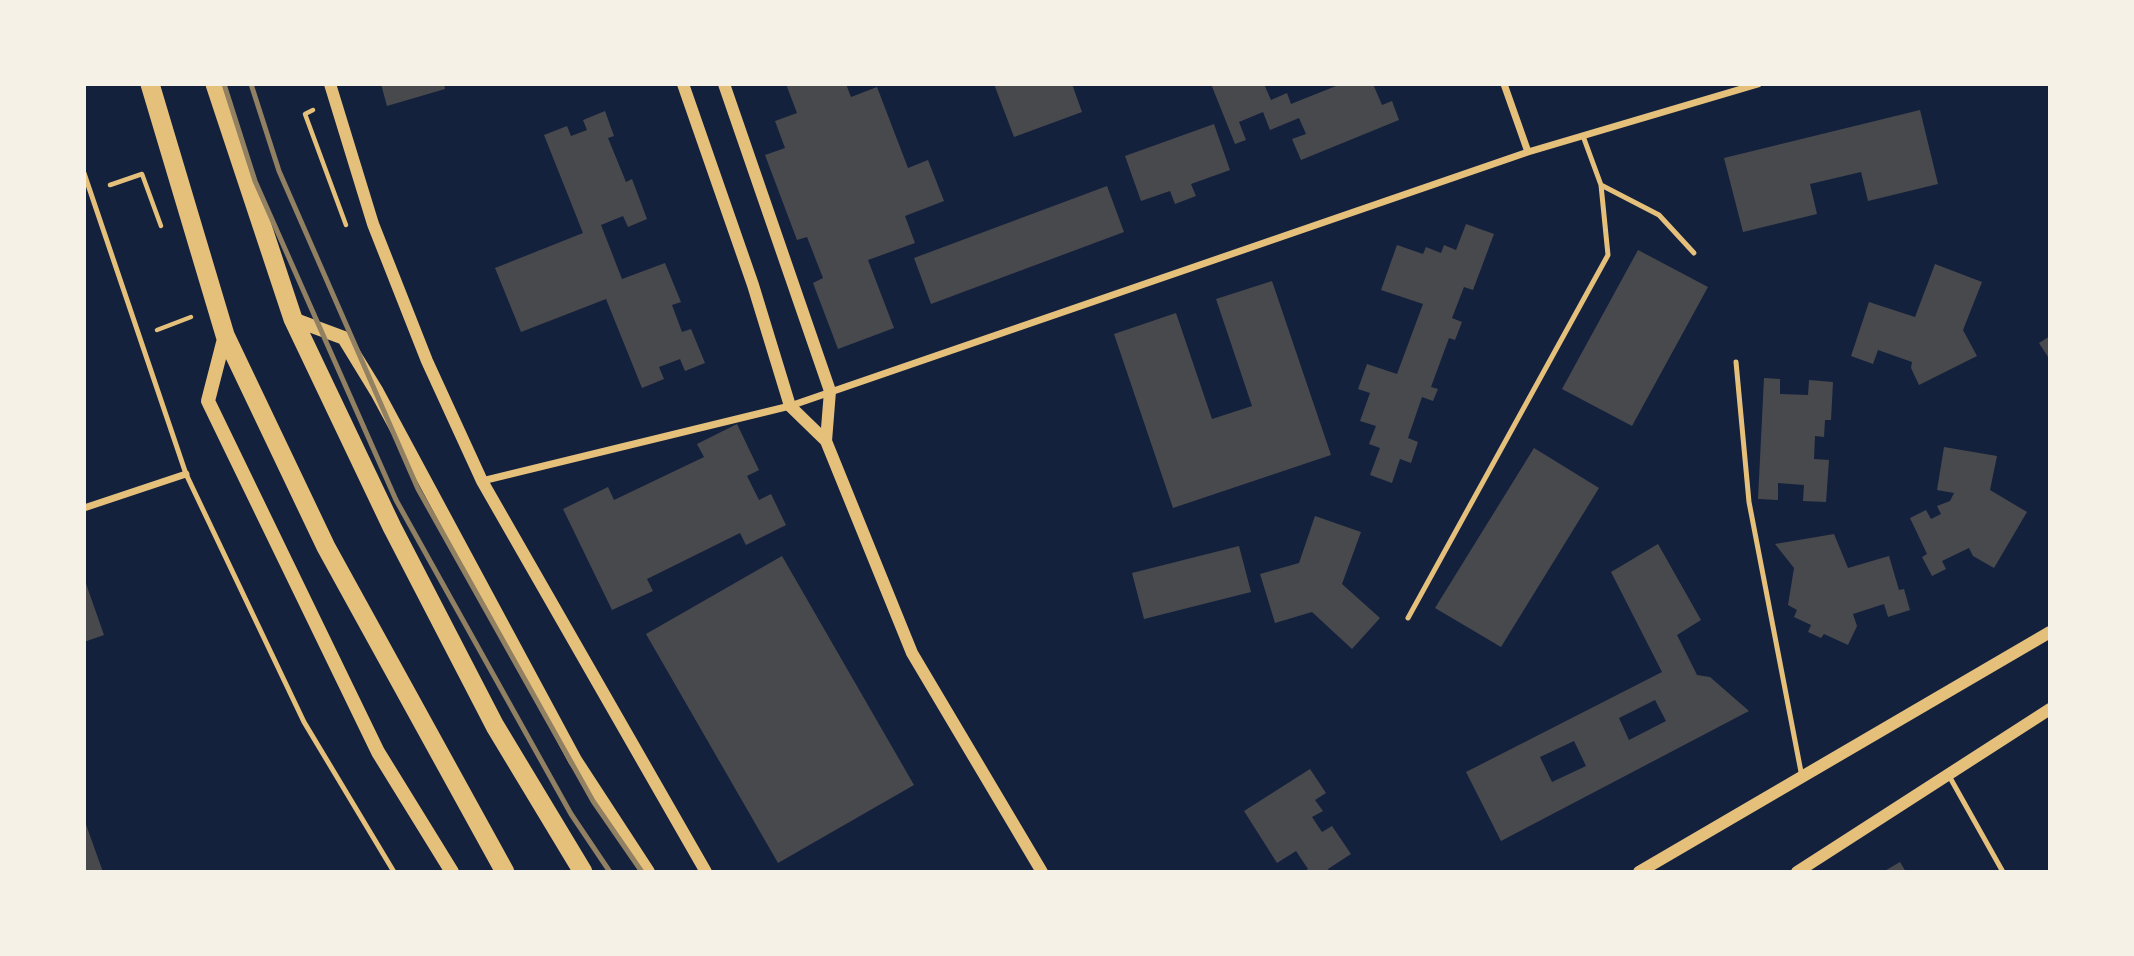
<!DOCTYPE html>
<style>
body{margin:0}
#map{position:relative;width:2134px;height:956px;overflow:hidden;background:#14213d;font-family:Roboto,sans-serif}
canvas{display:block}
.frame{position:absolute;inset:0;border:86px solid #f6f1e7;pointer-events:none}
</style>
<div id="map">
<canvas width="2134" height="956"></canvas>
<div class="frame"></div>
</div>
<script>
const context = document.querySelector('canvas').getContext('2d');
context.lineJoin = 'round';
function fillPath(path, color) { context.fillStyle = color; context.fill(path, 'evenodd'); }
function stroke(path, color, width, dash) { context.strokeStyle = color; context.lineWidth = width; context.lineCap = dash ? 'butt' : 'round'; context.setLineDash(dash || []); context.stroke(path); }
fillPath(new Path2D(`
 M381,84H444L445,89L387,106Z
 M786,84H846L851,97L877,87L908,168L928,160L944,201L905,216L915,243L868,260L894,328L838,349L813,283L823,278L807,237L797,240L765,155L785,148L775,121L797,113Z
 M994,84H1072L1082,112L1014,137Z
 M1211,84H1264L1271,100L1287,93L1291,104L1341,84H1373L1382,105L1392,101L1399,120L1301,160L1292,139L1306,134L1299,118L1270,130L1263,112L1239,122L1246,140L1235,144Z
 M1920,110L1938,184L1868,201L1861,172L1810,184L1817,214L1743,232L1724,158Z
 M605,111L614,136L608,138L626,182L632,179L647,219L628,227L623,216L601,225L622,279L665,263L681,302L672,305L682,332L691,329L705,363L685,371L680,359L659,367L664,379L642,388L606,299L521,332L495,268L583,233L544,135L567,126L571,136L587,130L583,120Z
 M1214,124L1230,170L1191,184L1196,196L1175,204L1170,191L1141,201L1125,156Z
 M1107,186L1124,232L931,304L914,258Z
 M1466,224L1494,234L1473,290L1464,287L1452,318L1462,322L1455,340L1449,338L1431,387L1438,389L1433,401L1422,397L1408,438L1418,442L1411,463L1400,459L1392,483L1370,475L1380,448L1369,444L1376,426L1360,421L1370,393L1358,389L1367,364L1397,374L1423,304L1381,290L1397,245L1423,254L1426,247L1441,253L1444,245L1456,250Z
 M1638,250L1708,287L1632,426L1562,389Z
 M1935,264L1982,282L1963,330L1977,356L1919,385L1911,368L1912,362L1878,350L1873,364L1851,356L1869,302L1915,317Z
 M1272,281L1331,455L1173,508L1114,334L1176,313L1212,419L1252,406L1216,299Z
 M2050,336V360L2039,343Z
 M1764,378L1780,379V394L1808,395L1809,380L1833,382L1831,420H1825L1824,437L1815,436L1814,459L1829,460L1826,502L1803,501L1804,485L1778,483V500L1758,499Z
 M737,424L759,470L747,476L759,500L771,494L786,525L746,545L740,533L647,579L653,591L612,610L563,509L608,487L614,500L704,457L697,444Z
 M1944,447L1997,456L1990,490L2027,512L1994,568L1973,556L1969,548L1942,561L1946,569L1932,576L1922,557L1927,554L1910,518L1926,510L1931,519L1941,514L1937,506L1950,501L1954,493L1937,490Z
 M1534,448L1599,488L1501,647L1435,608Z
 M1315,516L1361,532L1342,584L1380,618L1352,649L1312,612L1275,623L1260,574L1299,563Z
 M1834,534L1848,568L1889,556L1899,590L1904,589L1910,610L1888,617L1884,604L1853,614L1857,626L1848,645L1824,634L1821,638L1808,632L1811,625L1794,617L1797,610L1788,605L1794,568L1775,544Z
 M1658,544L1701,620L1677,635L1697,675L1710,677L1749,711L1501,841L1466,772L1662,672L1611,572ZM1655,700L1666,721L1629,740L1619,718ZM1574,741L1586,766L1552,782L1540,757Z
 M1239,546L1251,592L1144,619L1132,573Z
 M782,556L914,785L778,863L646,634Z
 M84,578L104,635L84,642Z
 M1310,769L1326,793L1315,800L1323,811L1312,817L1322,832L1332,826L1351,854L1328,869L1330,872H1303L1308,869L1296,851L1277,863L1244,811Z
 M84,819L103,872H84Z
 M1900,862L1906,872H1883Z`), '#48494c');
stroke(new Path2D(`
 M313,110L305,114L346,225
 M110,185L142,174L161,226
 M157,330L191,317`), '#e5c07b', 4.5);
stroke(new Path2D(`
 M84,173L186,474L304,722L394,872
 M1601,185L1659,215L1694,253
 M1736,362L1749,502L1802,777
 M1408,618L1608,255L1601,185L1583,136
 M1948,774L2003,872`), '#e5c07b', 5);
stroke(new Path2D(`
 M1504,84L1528,152
 M482,481L790,406L1528,152L1758,84
 M84,508L186,474`), '#e5c07b', 7);
stroke(new Path2D(`
 M330,84L373,224L427,361L482,481L706,872
 M683,84L753,285L790,406L826,441L912,653L1042,872
 M724,84L830,391L826,441
 M1639,872L2050,632
 M1797,872L2050,709`), '#e5c07b', 12);
stroke(new Path2D(`
 M293,319L344,338L377,392L575,760L648,872
 M225,335L208,401L378,752L452,872`), '#e5c07b', 14);
stroke(new Path2D(`
 M150,84L225,335L326,547L505,872
 M215,84L293,319L392,527L495,726L583,872`), '#e5c07b', 19);
stroke(new Path2D(`
 M224,84L255,181L396,500L571,814L610,872
 M251,84L279,171L418,489L593,801L642,872`), '#918062', 5);
</script>
